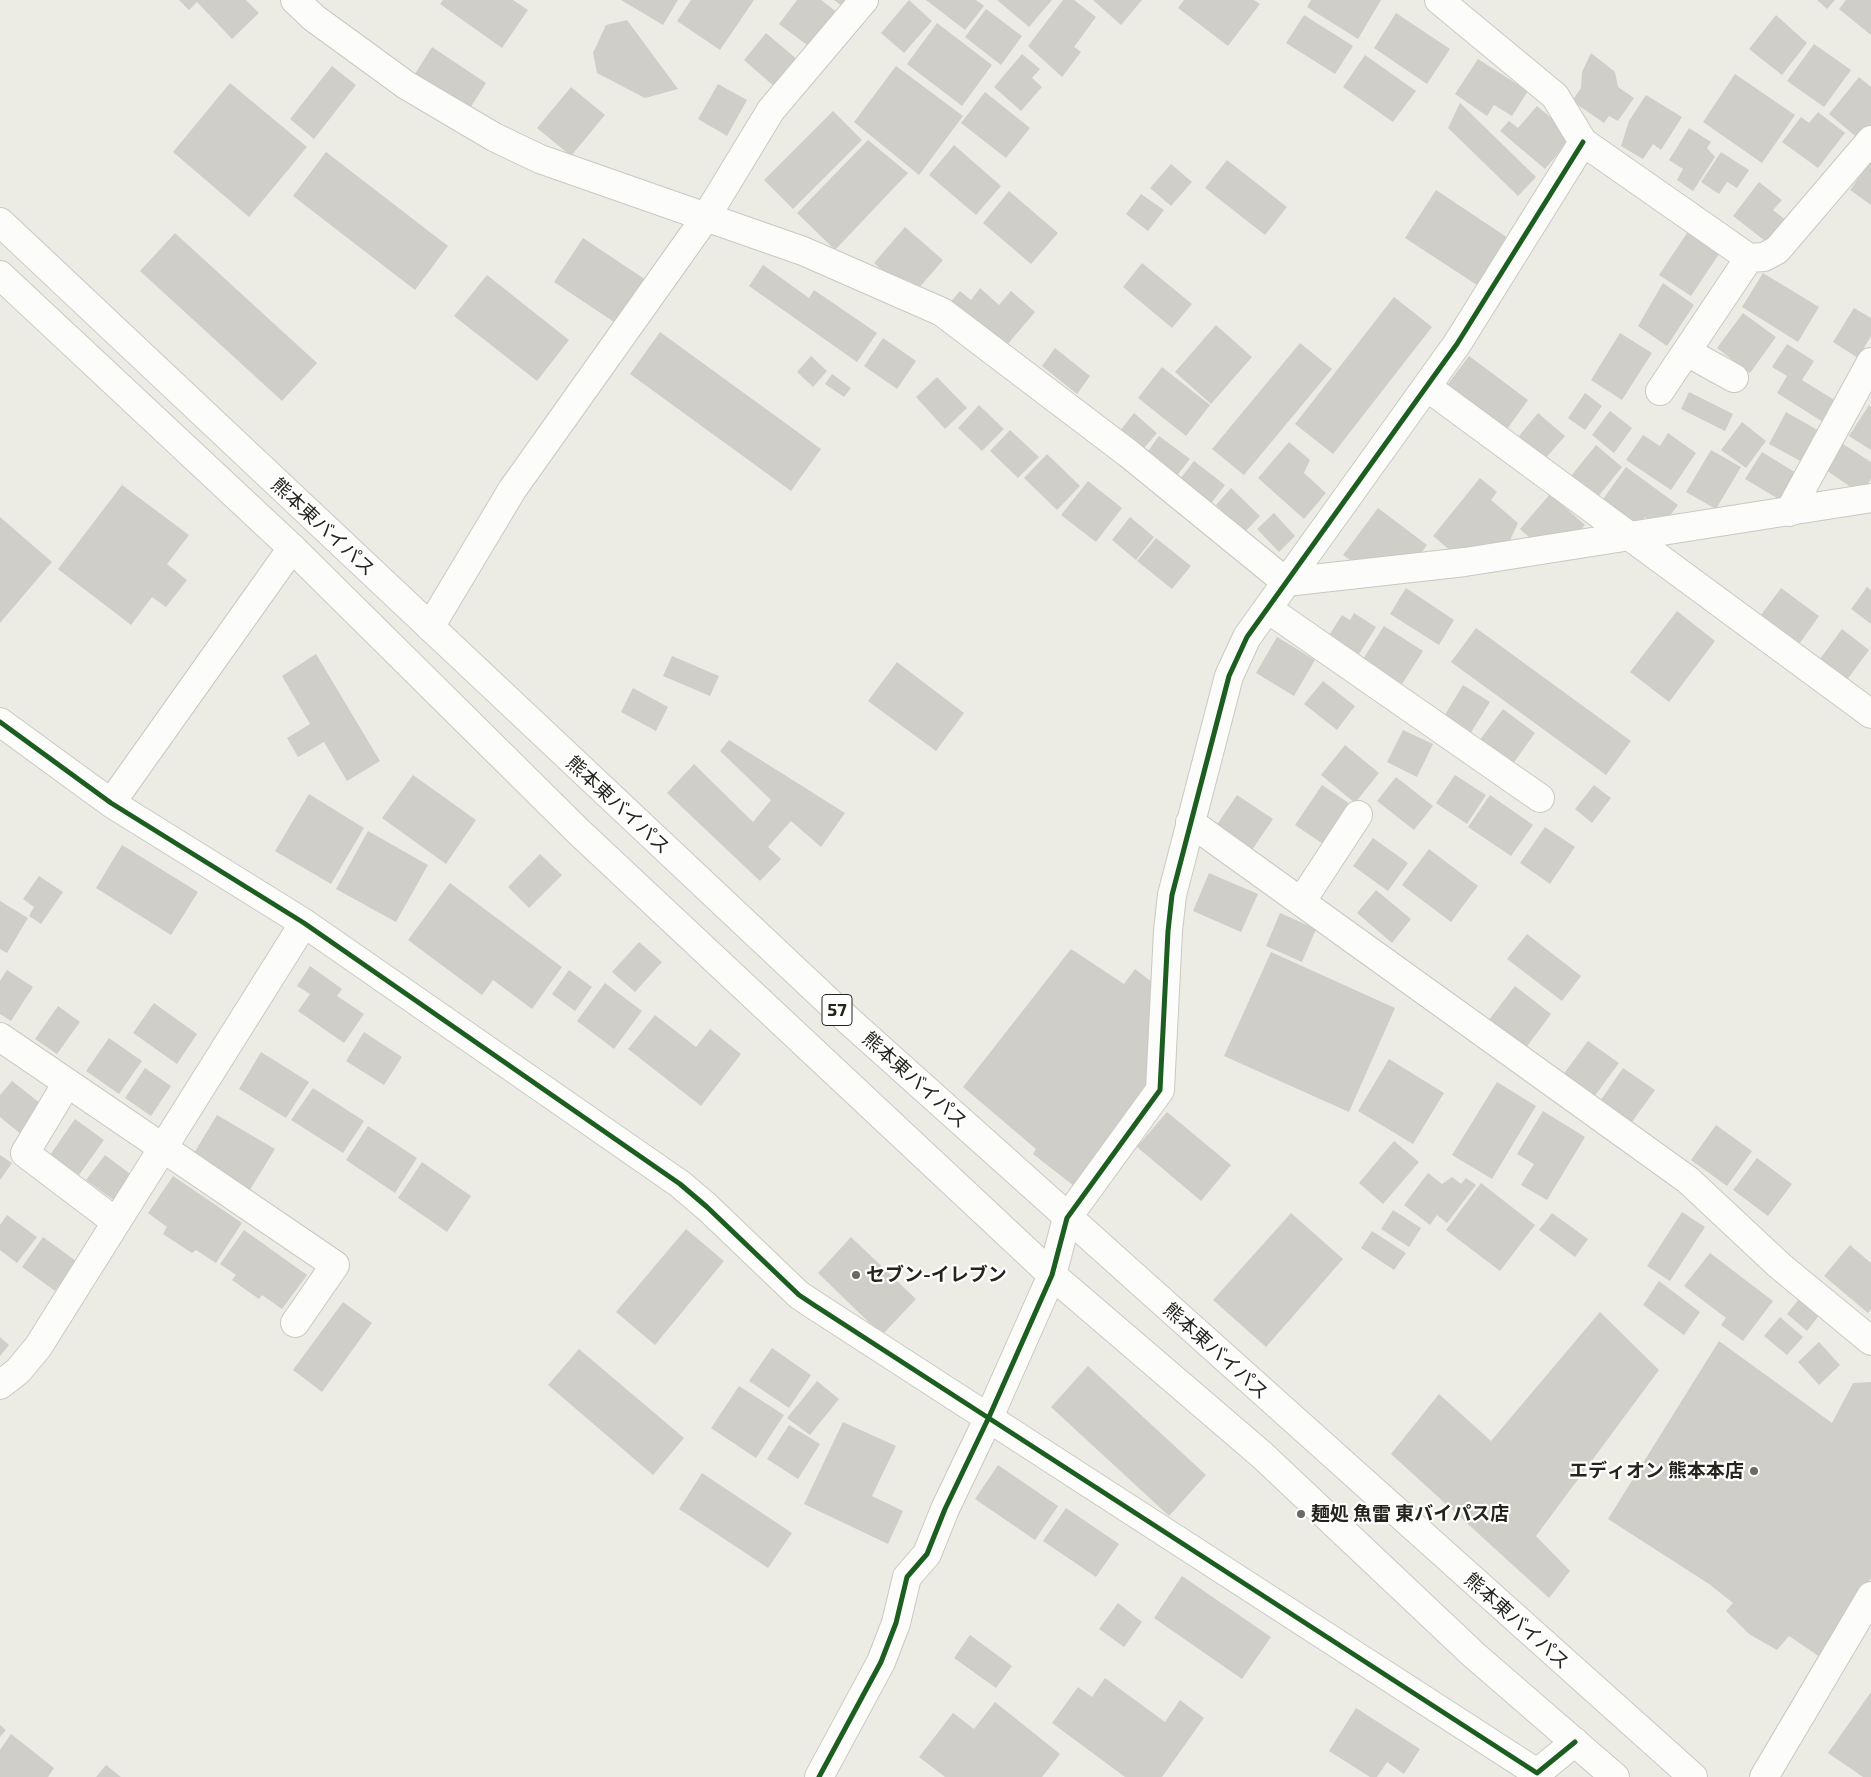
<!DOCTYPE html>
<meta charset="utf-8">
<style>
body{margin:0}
canvas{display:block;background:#ecece4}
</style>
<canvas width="1871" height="1777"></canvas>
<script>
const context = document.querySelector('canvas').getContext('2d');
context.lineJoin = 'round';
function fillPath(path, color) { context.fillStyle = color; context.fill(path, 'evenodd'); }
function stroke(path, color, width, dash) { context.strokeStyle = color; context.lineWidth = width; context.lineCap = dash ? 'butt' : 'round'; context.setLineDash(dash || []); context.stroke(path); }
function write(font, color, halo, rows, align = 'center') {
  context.font = font + ' "Exo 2","Noto Sans JP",sans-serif'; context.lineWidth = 4.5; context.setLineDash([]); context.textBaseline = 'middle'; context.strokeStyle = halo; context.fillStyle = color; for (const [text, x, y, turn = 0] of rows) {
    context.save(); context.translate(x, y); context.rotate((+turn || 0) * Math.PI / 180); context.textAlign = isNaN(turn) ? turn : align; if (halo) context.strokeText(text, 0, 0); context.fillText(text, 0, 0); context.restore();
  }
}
fillPath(new Path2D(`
 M179,0H246L259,13L232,39L197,2L189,10Z
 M443,0H513L528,10L502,48L440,4Z
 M621,0H678L663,25Z
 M691,0H754L720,50L677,21Z
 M797,0H821L838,13L811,48L779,24Z
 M834,0H851L845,8Z
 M909,0L932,21L904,53L881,33Z
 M926,0H976L984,6L965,30Z
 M997,0H1052L1029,27Z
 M1063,0H1074L1096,17L1074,47L1081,52L1062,77L1028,46Z
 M1093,0H1142L1121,25Z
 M1184,0H1254L1260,4L1228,46L1178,8Z
 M1311,0H1381L1358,39L1307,7Z
 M1817,0H1835L1827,9Z
 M1846,0H1871V35L1839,9Z
 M986,9L1022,36L1001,65L965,37Z
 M1396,13L1450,49L1427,84L1374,48Z
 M1304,15L1353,46L1335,74L1286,43Z
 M1776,15L1807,43L1782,75L1749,49Z
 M627,20L678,89L645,98L597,73L593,53L606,25Z
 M937,23L992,65L962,106L907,64Z
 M766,33L799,61L776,88L744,60Z
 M1814,44L1851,70L1824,107L1787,81Z
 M432,47L486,83L467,113L413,77Z
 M1591,53L1615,72L1618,87L1634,98L1618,121L1609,116L1604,123L1572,101L1581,88L1582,72Z
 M1022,54L1040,69L1032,78L1042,87L1021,111L994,87Z
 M1365,55L1416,91L1393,122L1343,87Z
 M1478,59L1528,91L1512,116L1494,105L1487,116L1455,94Z
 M332,66L356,85L314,139L290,119Z
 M896,66L963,116L919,175L854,122Z
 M1735,74L1795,115L1762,163L1703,122Z
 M1859,77L1871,87V127L1860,140L1829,114Z
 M230,83L307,147L249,217L173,152Z
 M718,84L747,100L727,136L698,119Z
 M571,87L605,115L571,156L537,128Z
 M985,92L1030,128L1006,158L961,123Z
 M1646,95L1682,117L1661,150L1653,144L1643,159L1621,146L1629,121Z
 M1460,103L1536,177L1518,196L1448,128Z
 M1537,106L1573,136L1545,169L1500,131L1509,121L1518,128Z
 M833,111L862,140L793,209L764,180Z
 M1818,112L1845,133L1818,168L1782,142L1801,117L1809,123Z
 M1689,128L1711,142L1707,148L1715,157L1693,191L1677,180L1683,169L1669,160Z
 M868,140L908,173L835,250L797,213Z
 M954,145L1001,186L976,215L929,175Z
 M326,152L448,246L415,290L293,196Z
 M1721,152L1749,170L1737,188L1727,182L1719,194L1701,182Z
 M1227,160L1287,207L1265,235L1205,188Z
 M1871,160V205L1850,190Z
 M1171,164L1192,182L1171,206L1150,188Z
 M1759,182L1782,200L1773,210L1787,221L1769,244L1733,216Z
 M1436,190L1508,238L1477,285L1405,238Z
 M1009,191L1058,233L1031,264L983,223Z
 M1141,194L1164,210L1148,231L1126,214Z
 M905,227L943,260L912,296L874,263Z
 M1689,230L1721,251L1691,296L1659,275Z
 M175,233L317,363L282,401L140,271Z
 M583,238L655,286L626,330L554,282Z
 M1142,263L1192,304L1172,328L1123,287Z
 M763,265L809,298L814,290L877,333L857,362L749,286Z
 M1763,273L1819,307L1798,342L1742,307Z
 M487,275L569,340L537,381L454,316Z
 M1663,283L1694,305L1667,346L1638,326Z
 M980,288L999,305L1011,291L1035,312L1001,352L948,305L960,291L971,300Z
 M1394,297L1432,327L1333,454L1295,424Z
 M1854,308L1871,318V336L1858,358L1833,342Z
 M1743,313L1776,337L1750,373L1717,348Z
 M1216,325L1252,357L1211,404L1175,372Z
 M660,332L821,449L791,491L630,374Z
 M1620,333L1652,353L1622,400L1591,380Z
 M883,338L916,361L897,389L864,366Z
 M1300,343L1332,369L1244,475L1212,449Z
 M1787,344L1814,361L1802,380L1836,401L1823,422L1777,393L1787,376L1772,367Z
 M1055,348L1090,376L1077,394L1042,366Z
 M811,356L827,371L813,387L797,372Z
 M1469,356L1528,400L1502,436L1442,392Z
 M1162,367L1210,405L1186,436L1138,398Z
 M832,374L851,388L844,397L825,384Z
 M937,377L967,408L945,429L916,397Z
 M1689,392L1733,414L1725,431L1681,409Z
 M1585,393L1602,406L1585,430L1568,418Z
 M979,405L1004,429L982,451L958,428Z
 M1869,405L1871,407V450L1849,436Z
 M1610,411L1632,428L1614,453L1592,435Z
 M1786,412L1821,432L1804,463L1769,444Z
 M1134,413L1157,433L1139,454L1116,436Z
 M1538,413L1565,436L1545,459L1519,436Z
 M1742,422L1766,441L1746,468L1721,450Z
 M1010,430L1039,457L1018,478L990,451Z
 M1668,433L1696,453L1671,490L1626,460L1643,435L1660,446Z
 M1159,436L1190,459L1175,478L1145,455Z
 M1289,442L1310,460L1304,473L1326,493L1304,519L1258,478Z
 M1843,444L1871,462V479L1861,494L1826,470Z
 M1596,445L1622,467L1597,498L1571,476Z
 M1711,450L1741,467L1716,509L1686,492Z
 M1762,452L1798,474L1782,501L1745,479Z
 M1047,454L1080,486L1057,510L1024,478Z
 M1194,461L1225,485L1210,505L1180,479Z
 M1626,467L1678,505L1661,528L1645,517L1637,528L1601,502Z
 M1480,478L1497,492L1491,500L1518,523L1507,547L1458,557L1433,536Z
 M1088,481L1122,508L1096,542L1061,515Z
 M122,485L189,535L167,564L187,580L166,607L152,597L131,625L58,569Z
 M1231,488L1260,516L1245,532L1216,505Z
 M1550,494L1585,525L1569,543L1540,547L1520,529Z
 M1378,508L1427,545L1414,563L1365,571L1343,555Z
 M1274,513L1295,536L1279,552L1257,529Z
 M0,517L52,562L0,623Z
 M1130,517L1154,537L1136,560L1112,540Z
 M1156,538L1191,566L1172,589L1137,561Z
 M1867,587L1871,590V624L1851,609Z
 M1406,588L1454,620L1439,645L1390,614Z
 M1781,588L1819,616L1800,643L1761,615Z
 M1677,611L1715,641L1669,702L1630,672Z
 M1354,613L1376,627L1356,659L1326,640L1342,615L1350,620Z
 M1384,626L1423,651L1402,684L1363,659Z
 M1476,628L1631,741L1606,775L1451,662Z
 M1842,629L1869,650L1844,684L1817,663Z
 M1277,637L1315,660L1294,696L1256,673Z
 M316,654L380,761L347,781L324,742L298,757L287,738L310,724L282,676Z
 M672,656L719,676L710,696L663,676Z
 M897,662L964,713L936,751L868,701Z
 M1323,681L1355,706L1337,730L1304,704Z
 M1463,685L1490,702L1470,734L1443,718Z
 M633,688L668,707L656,731L621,712Z
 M1503,709L1535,733L1512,765L1479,741Z
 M1403,730L1433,744L1417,777L1387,762Z
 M729,740L845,813L821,847L791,821L768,847L781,859L760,881L667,793L694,764L753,822L771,800L720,751Z
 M1345,745L1379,773L1355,803L1321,775Z
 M413,775L476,820L446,864L382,818Z
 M1455,775L1486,795L1467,824L1436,803Z
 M1396,777L1433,806L1414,830L1377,801Z
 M1322,785L1350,804L1323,844L1295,825Z
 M1594,785L1611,798L1592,823L1575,809Z
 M309,794L364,828L331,884L275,851Z
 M1237,795L1273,819L1252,850L1216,826Z
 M1490,795L1533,825L1511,856L1468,827Z
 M1545,827L1575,847L1550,884L1520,863Z
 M368,831L428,865L396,922L336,889Z
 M1373,838L1408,863L1388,891L1353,866Z
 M122,845L198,892L171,935L96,888Z
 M1429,849L1478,886L1451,922L1402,885Z
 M540,854L562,875L529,908L508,887Z
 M1209,873L1258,894L1241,932L1193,911Z
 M39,876L63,892L41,924L29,916L34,907L23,899Z
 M450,883L562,967L532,1009L493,980L482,995L408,940Z
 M1376,890L1411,919L1392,943L1357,913Z
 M0,901L28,918L7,953L0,949Z
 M1280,913L1316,929L1302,962L1266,946Z
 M1527,934L1581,976L1562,1001L1507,959Z
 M639,942L662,962L635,992L612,972Z
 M1071,949L1124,984L1135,969L1157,986L1169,1073L1092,1200L1033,1154L1036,1149L963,1087Z
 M1271,952L1395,1008L1349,1112L1224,1056Z
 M310,966L342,989L337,996L364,1014L344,1043L298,1011L310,994L297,986Z
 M7,970L33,987L11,1021L0,1014V981Z
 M569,970L592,987L575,1011L552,994Z
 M605,983L642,1011L614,1049L577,1021Z
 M1515,986L1551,1014L1522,1053L1485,1025Z
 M154,1003L197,1034L177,1064L133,1033Z
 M58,1006L80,1022L57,1054L35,1039Z
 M655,1015L696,1047L710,1029L741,1054L701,1106L628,1049Z
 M364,1032L402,1057L384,1085L346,1061Z
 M109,1038L142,1061L119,1094L86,1071Z
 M1588,1041L1619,1063L1591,1101L1560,1079Z
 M261,1052L309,1082L286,1118L239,1089Z
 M1389,1059L1444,1093L1413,1144L1358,1111Z
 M145,1068L171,1086L151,1116L125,1098Z
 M1623,1068L1655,1090L1629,1126L1598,1104Z
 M12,1081L45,1107L22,1135L0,1117V1095Z
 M1497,1082L1536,1106L1492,1179L1452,1155Z
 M313,1088L364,1121L343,1153L291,1120Z
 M1543,1111L1585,1137L1547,1200L1521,1185L1534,1164L1517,1154Z
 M1167,1112L1231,1165L1201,1201L1137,1147Z
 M217,1115L275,1149L248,1193L191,1158Z
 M75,1119L104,1140L79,1175L50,1155Z
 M1716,1125L1752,1151L1727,1186L1691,1160Z
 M368,1126L417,1158L395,1193L346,1160Z
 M1394,1141L1419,1162L1383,1204L1359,1183Z
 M0,1155L12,1163L0,1180Z
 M105,1155L133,1176L115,1201L86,1180Z
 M1757,1158L1792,1184L1768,1216L1733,1190Z
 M422,1162L471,1196L447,1232L398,1198Z
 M1428,1173L1442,1184L1452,1177L1461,1184L1466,1178L1476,1185L1447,1223L1437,1215L1430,1225L1404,1205Z
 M173,1176L242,1223L216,1263L196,1250L192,1253L163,1234L167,1227L148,1213Z
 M1481,1183L1535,1225L1500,1271L1446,1230Z
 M1393,1210L1421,1228L1409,1247L1381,1229Z
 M1682,1212L1705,1227L1670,1281L1647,1266Z
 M1291,1213L1343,1259L1266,1347L1213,1300Z
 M1552,1213L1588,1239L1575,1257L1539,1230Z
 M7,1215L37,1237L17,1263L0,1250V1225Z
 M686,1229L724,1261L655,1345L616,1312Z
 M244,1230L307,1275L282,1309L262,1295L259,1299L232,1280L236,1275L220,1264Z
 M1372,1231L1406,1253L1394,1270L1361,1248Z
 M43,1237L76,1261L55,1291L22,1267Z
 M851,1237L916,1299L882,1335L818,1273Z
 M1850,1245L1871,1263V1309L1868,1313L1824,1276Z
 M1710,1253L1773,1301L1743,1341L1721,1325L1726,1318L1684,1286Z
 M1659,1281L1700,1312L1684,1335L1643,1305Z
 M1800,1298L1820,1314L1807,1331L1787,1314Z
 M343,1302L372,1323L322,1392L293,1370Z
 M1600,1312L1659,1370L1536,1536L1570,1571L1549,1598L1391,1454L1439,1394L1491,1441Z
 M1780,1317L1803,1337L1787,1355L1764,1336Z
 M0,1337L9,1345L0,1356Z
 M1719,1341L1832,1423L1853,1383L1871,1382V1578L1820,1657L1789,1636L1777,1650L1749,1634L1726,1611L1733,1603L1709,1584L1608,1519Z
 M1819,1342L1840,1365L1819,1385L1798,1362Z
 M772,1348L811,1375L789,1408L749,1381Z
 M579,1349L684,1438L653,1475L548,1385Z
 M1088,1366L1206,1475L1169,1516L1051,1407Z
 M817,1381L839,1399L810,1435L787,1418Z
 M739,1386L784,1415L756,1458L711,1428Z
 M843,1422L896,1446L872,1496L903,1511L888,1544L804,1504Z
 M789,1425L820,1444L798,1479L767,1459Z
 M998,1465L1058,1506L1035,1540L975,1499Z
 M702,1473L792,1533L768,1568L679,1509Z
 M1066,1508L1119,1544L1096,1577L1043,1541Z
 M1182,1576L1271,1637L1242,1679L1154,1618Z
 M1118,1603L1142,1622L1124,1647L1099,1629Z
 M970,1635L1012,1666L996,1688L954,1658Z
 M1105,1678L1165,1722L1180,1700L1204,1718L1162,1777H1125L1052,1723L1078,1687L1092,1697Z
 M1871,1692V1777H1863L1828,1753Z
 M995,1702L1060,1754L1042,1777H945L919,1757L953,1713L974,1729Z
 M1356,1708L1420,1749L1404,1774L1387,1762L1377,1777H1370L1329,1751Z
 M0,1725L6,1730L0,1737Z
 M11,1734L54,1768L48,1777H0V1750Z
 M106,1765L121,1777H96Z`), '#cfcec8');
const minor = new Path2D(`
 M295,0L314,18L406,85L494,137L540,159L803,251L942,312L1129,454L1286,582L1465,562L1871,498
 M1439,0L1555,96L1583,142L1749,258L1764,257L1777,250L1871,140
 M1687,352L1734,378
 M1427,387L1871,714
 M1660,391L1749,258
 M1789,512L1871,362
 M1268,609L1540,798
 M430,627L512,490L706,217L771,110L864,0
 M0,722L111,803L304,923L680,1184L707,1207L799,1295L814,1305L1537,1773L1575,1742
 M111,803L292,548
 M1190,822L1688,1180L1780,1266L1871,1341
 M1301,902L1358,815
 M0,1037L335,1265L295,1323
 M67,1083L25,1153L116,1222
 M0,1385L18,1371L38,1347L304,923
 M819,1777L881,1662L896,1623L907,1577L927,1554L945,1509L989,1417L1052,1275L1067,1218L1160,1090L1168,931L1172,895L1229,676L1247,637L1457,344L1583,142
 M1764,1777L1871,1596`);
const highway = new Path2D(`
 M0,222L847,1019L1693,1777
 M0,275L292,548L580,833L1052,1275L1262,1455L1474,1655L1615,1777`);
stroke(minor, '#c9c8c2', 30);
stroke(highway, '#c9c8c2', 30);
stroke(minor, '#fcfcfb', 28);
stroke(highway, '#fcfcfb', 28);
stroke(new Path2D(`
 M0,722L111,803L304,923L680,1184L707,1207L799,1295L814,1305L1537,1773L1575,1742
 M819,1777L881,1662L896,1623L907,1577L927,1554L945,1509L989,1417L1052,1275L1067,1218L1160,1090L1168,931L1172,895L1229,676L1247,637L1457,344L1583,142`), '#1b5e20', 5);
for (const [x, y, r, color] of [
 [856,1275,5,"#6a6963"],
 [1754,1471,5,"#6a6963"],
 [1301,1514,5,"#6a6963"]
]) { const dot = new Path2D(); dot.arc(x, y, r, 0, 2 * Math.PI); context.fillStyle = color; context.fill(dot); stroke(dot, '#fff', 2); }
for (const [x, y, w] of [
 [837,1010,30]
]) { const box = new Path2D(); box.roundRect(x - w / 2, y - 15.5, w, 31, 4); context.fillStyle = '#fff'; context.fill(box); stroke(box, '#24231d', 1); }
write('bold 18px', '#24231d', null, [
 ["57",837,1010]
]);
write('19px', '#24231d', '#fff', [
 ["熊本東バイパス",323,527,43],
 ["熊本東バイパス",618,805,43],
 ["熊本東バイパス",915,1080,42],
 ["熊本東バイパス",1216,1351,42],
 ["熊本東バイパス",1517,1621,42]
]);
write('bold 19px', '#24231d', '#fff', [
 ["セブン-イレブン",866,1275],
 ["エディオン 熊本本店",1744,1471,"right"],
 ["麺処 魚雷 東バイパス店",1311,1514]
], 'left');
</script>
